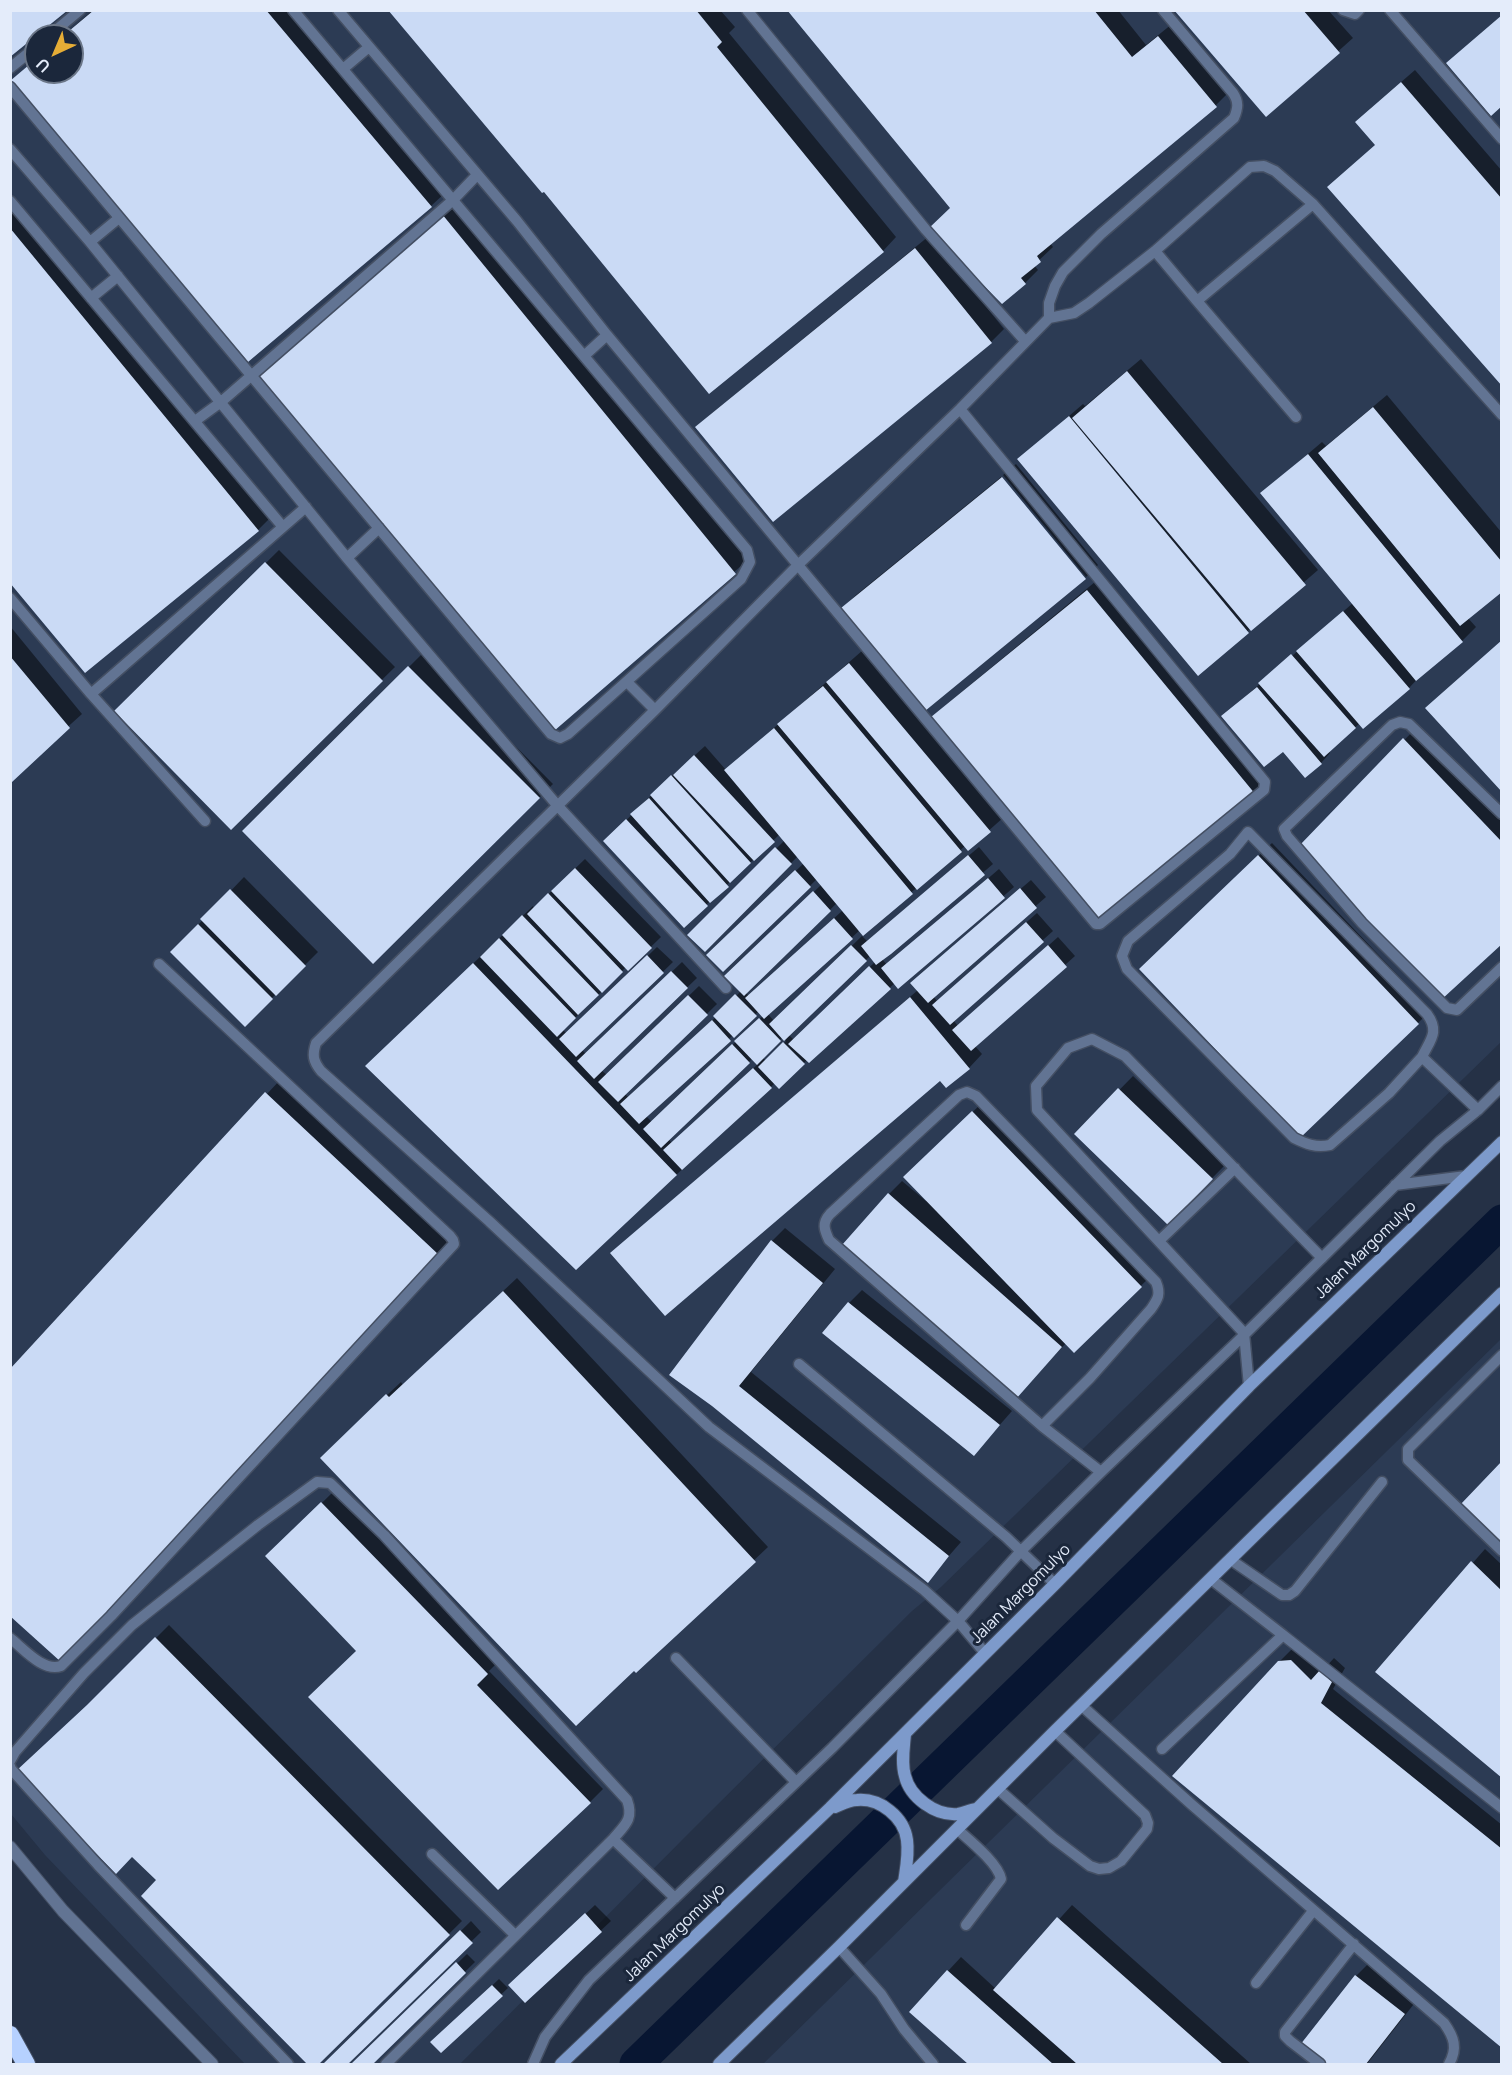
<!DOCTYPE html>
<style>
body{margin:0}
#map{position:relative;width:1512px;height:2075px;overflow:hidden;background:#253146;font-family:Manrope,sans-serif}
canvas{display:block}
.frame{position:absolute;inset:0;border:12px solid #e4ecfa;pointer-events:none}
.north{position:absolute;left:24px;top:24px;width:60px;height:60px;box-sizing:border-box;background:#1b273b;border:2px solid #6b7687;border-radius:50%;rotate:224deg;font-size:16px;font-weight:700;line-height:24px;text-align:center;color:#e4ecfa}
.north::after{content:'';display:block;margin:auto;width:21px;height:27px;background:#e6ad36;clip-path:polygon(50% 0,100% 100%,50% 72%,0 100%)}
</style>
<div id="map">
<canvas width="1512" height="2075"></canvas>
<div class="frame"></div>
<div class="north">U</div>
</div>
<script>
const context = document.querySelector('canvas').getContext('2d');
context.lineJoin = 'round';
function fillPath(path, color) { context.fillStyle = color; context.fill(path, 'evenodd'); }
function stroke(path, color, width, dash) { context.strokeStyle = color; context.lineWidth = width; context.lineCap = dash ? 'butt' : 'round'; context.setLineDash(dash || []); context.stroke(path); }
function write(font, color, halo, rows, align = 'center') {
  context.font = font + ' Manrope,sans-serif'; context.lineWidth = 6; context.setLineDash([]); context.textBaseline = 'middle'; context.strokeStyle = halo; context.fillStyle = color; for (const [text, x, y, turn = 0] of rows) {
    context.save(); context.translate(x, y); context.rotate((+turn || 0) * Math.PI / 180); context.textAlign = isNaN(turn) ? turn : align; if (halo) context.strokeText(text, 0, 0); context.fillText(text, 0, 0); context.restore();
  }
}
fillPath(new Path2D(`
 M10,11H1501V1042L941,1587L912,1611L691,1831L460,2064H245L45,1855L11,1814ZM36,36H72V72H36Z
 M1501,1339V2064H763Z`), '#2c3b54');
fillPath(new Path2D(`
 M93,10H291L445,193L431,206L248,360L12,81L36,59V72H72V36H63Z
 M390,10H720L735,27L729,33L896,237L883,251L545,190Z
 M789,10H1118L1146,45L1172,24L1229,92L1216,105L1050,243L1053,247L1034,265L1038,270L1025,283L952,208Z
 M1176,10H1328L1353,38L1267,115Z
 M1415,70L1502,171V384L1376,144L1370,109Z
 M10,198L271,517L258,530L10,580Z
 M456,201L749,559L554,728L260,376Z
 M929,236L1004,329L991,342L697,427L711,414Z
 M1141,359L1318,570L1198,674L1019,459L1083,404L1085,406Z
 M1387,395L1502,533V590L1468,618L1476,627L1462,641L1422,674L1409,688L1360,723L1329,751L1330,753L1321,763L1283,750L1223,716L1353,603L1262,493L1322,442L1326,446Z
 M1016,464L1098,565L1086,577L1003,475Z
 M1001,477L1084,579L843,608L856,595Z
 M279,550L395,667L231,828L116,711Z
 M1101,577L1268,781L1255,794L933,717L947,704Z
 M10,626L82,714L10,779Z
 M863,650L1004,817L968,849L965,846L863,934L860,930L768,1014L774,1021L862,936L867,941L979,847L993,864L882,959L887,965L999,869L1014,887L898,987L895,983L808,1059L779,1087L775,1083L576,1268L380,1053L533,906L534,908L585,859L661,937L628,969L626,967L563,1030L567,1034L657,947L673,962L582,1050L586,1054L682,962L697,978L601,1070L607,1075L699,986L717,1004L625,1094L628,1097L716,1017L741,991L727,976L822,884L817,879L723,970L708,955L804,863L798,856L705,950L689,935L785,840L780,834L684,926L605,841L662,785L705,746L726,770ZM837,903L843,910L749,996L745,992ZM870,956L875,962L794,1040L789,1035ZM759,1011L763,1016L652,1122L646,1116ZM783,1037L786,1041L766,1061L762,1057ZM753,1058L758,1064L672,1143L668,1139Z
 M423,653L553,784L373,962L244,831Z
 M1418,726L1502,815V942L1301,846Z
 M1272,843L1431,1010L1418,1023L1154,956Z
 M244,877L318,952L245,1025L172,952Z
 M1031,880L1046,897L933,996L937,1001L1037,913L1053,931L953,1020L958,1026L1058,937L1075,956L975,1046L982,1054L969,1068L940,1079L612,1253L918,990L922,973Z
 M1133,1076L1225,1165L1168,1223L1076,1134Z
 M280,1080L451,1241L75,1647L10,1370Z
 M986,1099L1154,1273L1074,1351L1066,1343L1016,1397L889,1194L902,1181L926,1201L927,1200L919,1164Z
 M785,1228L835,1269L751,1372L961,1542L927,1581L713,1405L772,1241Z
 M517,1278L768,1547L637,1671L335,1444L401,1382L403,1385Z
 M862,1290L1012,1411L974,1454L849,1303Z
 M335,1490L500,1660L489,1671L603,1789L590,1802L358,1650L267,1557Z
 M1485,1549L1502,1565V1776L1377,1672Z
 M169,1625L462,1921L317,2064H309L143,1896L158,1880L102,1692Z
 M1293,1648L1325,1668L1334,1658L1345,1668L1333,1689L1502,1825V2046L1279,1662Z
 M595,1905L611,1921L525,2001L520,1975Z
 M1072,1905L1251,2064H970L911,2011L961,1957L996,1989Z
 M471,1921L481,1932L346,2064H325Z
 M467,1954L475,1962L371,2064H353Z
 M1369,1963L1417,2000L1367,2064H1328L1302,2045L1356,1976Z
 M499,1979L508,1988L441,2051L433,2042Z`), '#0007');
stroke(new Path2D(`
 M636,2064L1502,1221`), '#081632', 33);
fillPath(new Path2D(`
 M10,10H68L10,57Z
 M94,10H266L432,207L248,362L10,81L36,59V72H72V36H63Z
 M388,10H696L722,42L717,47L884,252L709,394L544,192L542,193Z
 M787,10H1094L1132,57L1158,36L1217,107L1037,256L1041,262L1021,278L1026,284L1002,304L928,229L950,208Z
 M1174,10H1303L1340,53L1266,117Z
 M1502,15V106L1491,116L1446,63Z
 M1401,82L1502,199V386L1327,187L1375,145L1355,122Z
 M442,214L736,574L554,731L258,376Z
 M10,228L259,531L85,673L10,583Z
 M915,248L992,343L773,522L695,427Z
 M1127,371L1306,585L1251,631L1072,418Z
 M1373,407L1502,562V592L1460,626L1318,453Z
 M1069,416L1249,633L1198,676L1017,459Z
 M1308,454L1463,642L1416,681L1260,493Z
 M1002,477L1086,579L925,711L841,608Z
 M265,562L383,681L231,830L114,711Z
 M1087,590L1256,795L1100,922L931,717Z
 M1343,611L1410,689L1363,729L1296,651Z
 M1502,640V792L1425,708Z
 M1291,654L1356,728L1324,757L1258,683Z
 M10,656L70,728L12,782L10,781Z
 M849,663L991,832L968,851L826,682Z
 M408,666L540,798L373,964L242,831Z
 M823,686L962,852L917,890L777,724Z
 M1257,687L1322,764L1305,778L1283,752L1264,767L1221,716Z
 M774,728L913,894L863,936L724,770Z
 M1403,738L1502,842V944L1441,1000L1345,901L1299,846Z
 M694,755L775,842L754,861L673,775Z
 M671,775L751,863L730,883L650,795Z
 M649,798L729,887L710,903L630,814Z
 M626,819L708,906L684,928L603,841Z
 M775,847L792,864L705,952L687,935Z
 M968,855L985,875L891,954L876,965L861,946Z
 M1258,855L1419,1024L1300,1138L1139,969Z
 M575,868L652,948L628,971L551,891Z
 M795,870L811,887L723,972L706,955Z
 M988,878L1005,898L898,989L881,968Z
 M1020,888L1037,908L928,1003L910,983Z
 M230,889L306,966L276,996L200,919Z
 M813,891L831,911L744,996L724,976Z
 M548,893L623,972L602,993L527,914Z
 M522,915L599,995L578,1015L502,935Z
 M834,918L853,939L764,1019L745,998Z
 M1026,922L1044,942L950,1025L932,1005Z
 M198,924L273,999L245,1027L170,952Z
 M499,938L576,1018L557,1037L480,957Z
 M851,945L867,961L784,1041L769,1024Z
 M1048,945L1067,967L971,1051L952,1030Z
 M647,955L664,973L576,1057L559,1039Z
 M473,963L677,1175L576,1270L365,1066Z
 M869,966L891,989L809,1063L788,1044Z
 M671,971L688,988L594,1079L577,1061Z
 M735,994L757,1016L734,1038L713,1016Z
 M688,995L708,1015L618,1102L598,1082Z
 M910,997L970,1069L946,1088L940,1081L665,1316L610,1253Z
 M759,1018L781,1041L757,1065L734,1041Z
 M712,1020L731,1041L639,1124L620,1104Z
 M783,1042L805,1064L779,1089L758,1067Z
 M732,1044L750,1063L661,1148L643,1129Z
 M753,1068L772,1088L682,1170L663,1150Z
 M1118,1088L1213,1179L1168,1225L1074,1134Z
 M265,1092L439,1255L61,1662L10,1616V1369Z
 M972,1111L1142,1287L1074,1353L903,1177Z
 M888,1193L1062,1347L1016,1399L842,1245Z
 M771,1240L823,1283L739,1386L949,1556L928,1583L712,1406L669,1375Z
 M503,1291L756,1562L636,1673L634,1671L576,1726L320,1458L386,1394L389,1397Z
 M848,1302L1000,1425L974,1456L822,1333Z
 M1502,1461V1544L1460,1505Z
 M321,1502L488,1674L477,1685L591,1803L498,1890L308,1697L356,1651L265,1556Z
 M1471,1561L1502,1591V1778L1375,1672Z
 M155,1637L450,1935L319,2064H307L141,1896L156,1880L132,1857L116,1874L16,1771L87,1705Z
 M1291,1660L1311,1680L1320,1670L1332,1682L1321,1703L1502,1849V2048L1172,1776L1278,1661Z
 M585,1913L602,1932L525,2003L508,1985Z
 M1057,1917L1223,2064H1077L993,1990Z
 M460,1930L473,1943L348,2064H323Z
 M456,1962L466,1973L373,2064H351Z
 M947,1970L1053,2064H968L909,2012Z
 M1355,1975L1405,2014L1366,2064H1325L1300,2045Z
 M492,1985L503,1996L441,2053L430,2042Z`), '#cadaf5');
const lane = new Path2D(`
 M338,10L517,221L607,335L1096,924H1100L1264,790L1265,782L960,409
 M747,10L926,230L1025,341
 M1343,10L1355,14L1359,10
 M1390,10L1502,139
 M49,36L80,10
 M10,68L36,47
 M343,69L369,47
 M10,87L551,734L560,738L568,734L741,579L750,562L747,550L293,10
 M10,149L90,242L347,558L557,805L726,988
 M10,201L283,527
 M90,242L119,218
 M1155,251L1197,301L1313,204
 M91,298L118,276
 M1197,301L1296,417
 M1049,318L1074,313L1089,303L1155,251L1250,167L1264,166L1275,171L1313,204L1502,415
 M584,356L607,335
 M195,421L221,402L453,200L477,175
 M347,558L379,528
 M10,598L91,694L306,507
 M628,683L655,710
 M91,694L205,821
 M1502,814L1409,724L1400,722L1392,725L1284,829L1287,836L1362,923L1447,1008L1457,1010L1502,967
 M1422,1057C1430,1040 1440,1032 1427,1014L1248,832L1230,854L1128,941L1122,956L1127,969L1294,1138C1306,1144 1316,1148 1330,1145L1389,1093L1422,1057L1478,1110
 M1395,1185L1466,1176
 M1160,1240L1235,1168
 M1502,1355L1408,1449V1460L1502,1551
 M799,1364L1006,1537L1055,1584
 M1249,1386L1244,1333L1037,1110L1036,1086L1068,1048L1092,1039L1125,1056L1322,1258
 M1042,1426L1090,1378L1151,1309C1158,1299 1161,1294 1156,1282L976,1096L967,1092L959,1095L830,1214C822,1223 824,1229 829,1240L1042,1426L1101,1472
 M1231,1560L1282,1595H1289L1295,1591L1382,1482
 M1283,1635L1502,1808
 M10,1638C24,1649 43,1672 61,1666L111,1616L454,1244L453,1240L450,1236L159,964
 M985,1653L958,1621L924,1590L709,1427L489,1221L321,1071C313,1061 312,1055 316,1043L655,710L799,564L960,409L1049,318V303L1055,286L1063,272L1101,234L1234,118C1238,108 1239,102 1233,93L1163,10
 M676,1658L796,1782
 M1081,1705L1191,1804L1444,2023C1454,2037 1458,2048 1449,2064
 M1162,1749L1283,1635L1211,1579
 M10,1761L15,1752L84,1673L132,1625L258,1525L317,1482L330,1483L384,1535L627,1800C634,1819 625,1825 613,1839L386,2064
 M10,1766L11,1769L98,1865L288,2064
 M998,1789L1053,1838L1090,1866L1099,1869L1109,1868L1121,1861L1147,1829L1148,1823L1145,1815L1055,1731
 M957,1829C969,1840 998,1863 1001,1879L966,1925
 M613,1839L675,1898
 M432,1854L515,1935
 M839,1947L881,1994L904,2029L933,2064
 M1256,1983L1313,1911
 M533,2064L545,2037L589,1980L832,1748L958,1621L1021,1551L1101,1472L1239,1340L1440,1141L1478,1110L1502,1086
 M1320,2064L1290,2041L1285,2036V2032L1354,1944`);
const street = new Path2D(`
 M10,1847L63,1911L212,2064`);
const secondary = new Path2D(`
 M905,1734C904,1747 901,1763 905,1776C910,1797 935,1816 958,1814C964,1813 970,1810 976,1809
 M835,1807C842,1804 849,1800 857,1800C880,1798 904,1817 907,1840C909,1855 906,1868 904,1882
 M561,2064L830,1808L1055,1584L1249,1386L1502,1142
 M719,2064L839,1947L1055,1731L1502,1293`);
const highway = new Path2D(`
 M10,2035L26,2064`);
stroke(lane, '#444f63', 13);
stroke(street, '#444f63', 14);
stroke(secondary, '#444f63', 14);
stroke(highway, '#444f63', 20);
stroke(lane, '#627493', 10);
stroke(street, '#627493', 12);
stroke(secondary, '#7d9acb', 12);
stroke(highway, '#b6d1ff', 18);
write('16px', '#e4ecfa', '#1b273b', [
 ["Jalan Margomulyo",1366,1250,-44],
 ["Jalan Margomulyo",1021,1594,-45],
 ["Jalan Margomulyo",675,1933,-44]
]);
</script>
